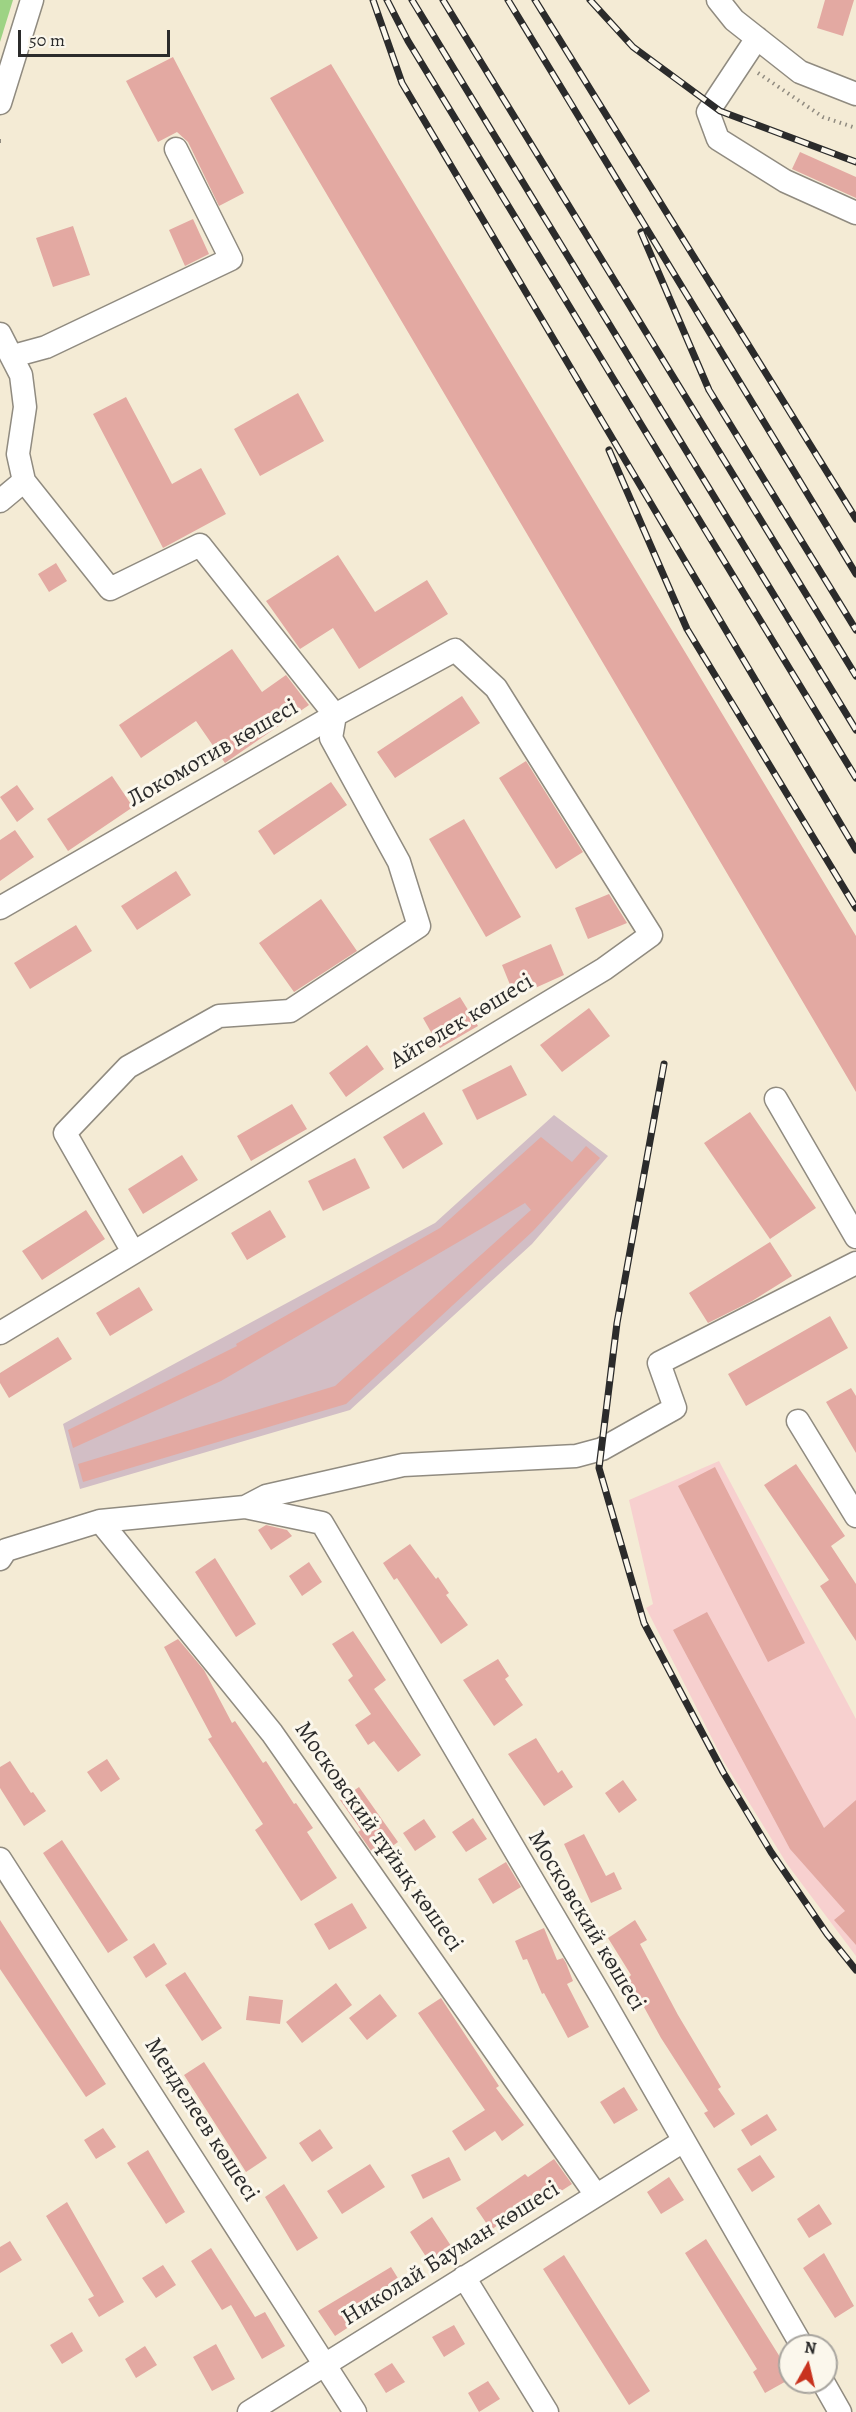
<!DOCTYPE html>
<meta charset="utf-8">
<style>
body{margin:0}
#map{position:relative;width:856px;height:2412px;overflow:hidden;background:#f4ebd5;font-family:Alegreya,serif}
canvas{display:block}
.north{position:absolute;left:778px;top:2334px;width:60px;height:60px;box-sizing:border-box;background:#fbf7ec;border:2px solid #a8a59f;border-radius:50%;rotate:8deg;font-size:16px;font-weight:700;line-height:24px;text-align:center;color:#2b2b2b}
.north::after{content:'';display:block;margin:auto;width:21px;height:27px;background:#c8321e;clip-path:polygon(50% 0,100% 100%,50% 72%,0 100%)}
.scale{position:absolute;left:18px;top:30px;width:152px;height:27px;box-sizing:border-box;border:3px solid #2b2b2b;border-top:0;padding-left:8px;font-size:18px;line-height:21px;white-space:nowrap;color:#2b2b2b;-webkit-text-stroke:4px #fbf7ec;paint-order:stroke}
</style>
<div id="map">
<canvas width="856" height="2412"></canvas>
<div class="north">N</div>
<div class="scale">50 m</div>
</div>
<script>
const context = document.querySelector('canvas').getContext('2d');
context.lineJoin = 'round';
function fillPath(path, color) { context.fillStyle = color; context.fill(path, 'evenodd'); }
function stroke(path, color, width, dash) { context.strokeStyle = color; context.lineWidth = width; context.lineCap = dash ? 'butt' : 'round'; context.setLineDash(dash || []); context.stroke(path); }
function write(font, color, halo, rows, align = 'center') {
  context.font = font + ' Alegreya,serif'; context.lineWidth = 6; context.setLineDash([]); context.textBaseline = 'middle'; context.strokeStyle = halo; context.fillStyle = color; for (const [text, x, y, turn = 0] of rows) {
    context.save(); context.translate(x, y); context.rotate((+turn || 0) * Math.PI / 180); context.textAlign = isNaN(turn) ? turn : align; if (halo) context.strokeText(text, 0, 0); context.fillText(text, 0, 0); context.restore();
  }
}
fillPath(new Path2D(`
 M719,1461L856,1719V1956L787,1864L724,1762L646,1608L653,1604L629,1500Z`), '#f7d0cf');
fillPath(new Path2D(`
 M554,1115L608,1156L532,1244L350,1410L80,1489L63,1424L435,1223Z`), '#d2bec5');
fillPath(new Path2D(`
 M0,0H13L0,42Z`), '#9dd384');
fillPath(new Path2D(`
 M825,0H854L843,36L817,28Z
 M173,57L244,193L219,206L188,142L177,132L158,142L126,81Z
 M331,64L856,936V1092L270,98Z
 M800,152L856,177V198L792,169Z
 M193,219L209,254L185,266L169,230Z
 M73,226L90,275L53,287L36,238Z
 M298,393L324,441L260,476L234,429Z
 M126,397L172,484L201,468L226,514L163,548L93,414Z
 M338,555L375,612L427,580L448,614L359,669L333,628L300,649L266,601Z
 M56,563L67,581L49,592L38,574Z
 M232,649L262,692L286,675L309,705L225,763L196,721L141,758L119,725Z
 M462,696L480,723L395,778L377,752Z
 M526,761L583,852L556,869L499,778Z
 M112,776L133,807L68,851L47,819Z
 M331,782L347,805L274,855L258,831Z
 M17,785L34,809L17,822L0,797Z
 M464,819L521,917L486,937L429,839Z
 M15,830L34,857L0,881V840Z
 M176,871L191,895L137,930L121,906Z
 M609,894L627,923L588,939L575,908Z
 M321,899L357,951L294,992L259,943Z
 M76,925L92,951L30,989L14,963Z
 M551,944L564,975L515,997L502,965Z
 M460,997L478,1026L440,1048L423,1018Z
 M589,1008L610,1036L562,1072L540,1045Z
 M367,1045L384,1069L346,1097L329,1073Z
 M511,1065L527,1095L477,1120L462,1090Z
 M292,1104L307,1129L251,1161L237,1136Z
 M424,1112L443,1144L403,1169L383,1137Z
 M750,1112L816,1208L770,1239L704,1143Z
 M541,1137L572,1162L586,1146L600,1158L533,1231L346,1404L83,1482L78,1464L335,1386L531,1210L525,1203L221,1381L73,1448L68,1430L237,1346L236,1344L440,1228Z
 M182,1155L198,1180L143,1214L128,1189Z
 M355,1158L370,1188L323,1211L308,1181Z
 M86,1210L105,1239L42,1280L22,1251Z
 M270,1210L286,1237L247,1260L231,1233Z
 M770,1242L792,1276L752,1301L708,1323L689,1293Z
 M139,1287L153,1310L110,1336L96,1313Z
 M830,1316L848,1348L746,1406L728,1374Z
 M58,1337L72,1359L9,1398L0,1383V1373Z
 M851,1388L856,1396V1453L826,1402Z
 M796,1464L845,1536L831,1546L856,1584V1641L820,1586L829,1580L764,1485Z
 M715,1467L805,1643L768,1662L678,1486Z
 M266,1525L287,1530L292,1536L271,1550L258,1530Z
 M410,1544L436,1579L438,1577L449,1593L446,1595L468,1625L441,1644L397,1578L394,1580L383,1563Z
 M215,1558L256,1624L236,1637L195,1572Z
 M309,1562L322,1582L302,1596L289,1576Z
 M707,1612L824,1828L856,1800V1945L834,1920L845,1911L790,1849L673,1630Z
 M353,1631L386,1680L374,1689L421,1755L398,1772L374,1741L368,1745L355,1725L371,1714L348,1680L353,1676L332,1644Z
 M178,1639L204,1670L232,1723L235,1721L263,1763L266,1761L294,1804L296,1803L313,1828L307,1832L337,1878L301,1901L255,1830L263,1824L208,1739L212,1737L164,1647Z
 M498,1659L509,1676L505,1679L523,1705L494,1726L463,1680Z
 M536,1738L558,1773L562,1770L573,1787L544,1806L508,1754Z
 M107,1759L120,1779L101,1792L87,1772Z
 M10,1761L31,1793L33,1792L46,1811L24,1826L0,1788V1767Z
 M623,1780L637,1800L619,1813L605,1793Z
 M359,1787L398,1842L376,1858L358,1832L361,1830L340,1800Z
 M473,1818L487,1839L466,1852L452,1832Z
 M424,1819L436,1837L415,1851L403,1833Z
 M584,1834L606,1876L614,1872L622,1889L591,1903L564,1844Z
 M62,1840L128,1940L108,1953L43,1853Z
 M506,1862L521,1887L493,1904L478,1879Z
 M352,1903L367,1928L329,1950L314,1924Z
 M0,1920L106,2084L86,2097L0,1969Z
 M635,1920L647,1940L640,1944L678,2015L721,2087L718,2089L735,2114L714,2128L704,2113L708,2111L661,2038L628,1978L631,1975L608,1938Z
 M544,1928L557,1960L563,1958L566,1963L573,1981L567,1984L589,2027L568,2038L544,1993L542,1994L527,1959L523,1960L515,1941Z
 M154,1943L167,1964L146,1978L133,1957Z
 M185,1972L222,2028L202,2041L165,1985Z
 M336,1983L352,2005L302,2043L286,2022Z
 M380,1994L397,2016L367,2040L349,2018Z
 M249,1996L283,2000L280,2024L246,2020Z
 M441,1998L499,2086L496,2088L524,2125L502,2141L495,2131L465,2151L452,2131L485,2110L418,2013Z
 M204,2062L267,2158L246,2172L184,2075Z
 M624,2087L638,2110L614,2124L600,2102Z
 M767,2114L777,2130L751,2146L741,2130Z
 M103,2128L116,2147L96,2159L84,2140Z
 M320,2129L333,2148L312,2162L299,2143Z
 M148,2150L185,2212L166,2224L127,2163Z
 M760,2155L775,2177L752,2192L737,2169Z
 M449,2157L461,2180L423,2199L411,2175Z
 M554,2159L572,2184L555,2195L553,2192L522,2212L520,2209L491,2230L476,2208L525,2174L528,2177Z
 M370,2164L385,2187L342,2214L327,2191Z
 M669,2177L684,2200L661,2214L647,2192Z
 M284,2184L318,2238L297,2251L265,2197Z
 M67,2202L124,2302L99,2317L88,2299L94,2296L46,2216Z
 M819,2204L832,2224L809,2238L797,2219Z
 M432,2217L455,2252L432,2266L410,2232Z
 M706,2239L790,2373V2379L765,2393L753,2372L757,2369L685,2253Z
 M10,2241L22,2260L0,2273V2247Z
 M211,2248L255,2317L265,2312L285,2346L262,2359L231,2305L222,2310L191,2261Z
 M824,2253L854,2306L835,2318L803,2268Z
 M564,2255L650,2391L629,2405L543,2269Z
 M163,2265L176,2285L156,2298L142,2278Z
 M391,2267L404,2288L359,2316L361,2319L335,2336L318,2311Z
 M454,2325L465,2344L444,2357L432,2337Z
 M72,2332L83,2351L62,2364L50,2345Z
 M216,2344L235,2379L212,2391L193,2357Z
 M145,2346L157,2365L136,2378L125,2359Z
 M392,2363L405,2382L386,2393L374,2374Z
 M488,2381L500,2399L479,2412L468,2393Z`), '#e3a9a2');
const minor = new Path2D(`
 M718,0L734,20L800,72L856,94
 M757,38L708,112L718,139L785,181L856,213
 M0,103L32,0
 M0,334L21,375L25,407L18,454L24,481L110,589L200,545L335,715L331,738L399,862L419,926L290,1011L219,1016L128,1067L65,1133L133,1252
 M13,356L46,347L231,259L176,149
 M0,501L24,481
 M0,908L335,715L455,650L496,688L651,935L604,969L0,1333
 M776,1099L856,1237
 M798,1421L856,1516
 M245,1507L266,1496L403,1465L576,1456L602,1449L675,1408L659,1363L856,1263
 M100,1521L272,1733L596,2195
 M0,1559L6,1550L100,1521L245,1507L322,1523L602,1998L802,2346
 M0,1859L355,2412
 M464,2277L547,2412
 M823,2382L840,2412
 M249,2412L682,2142`);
stroke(minor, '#908b80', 25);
stroke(new Path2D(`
 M758,73L823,117L856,128
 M0,141H1`), '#908b80', 4, [1.5, 4.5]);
stroke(minor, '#fff', 22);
const rail = new Path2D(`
 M373,0L402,83L856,850
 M387,0L408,41L856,778
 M412,0L856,730
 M443,0L856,676
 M508,0L856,574
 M535,0L856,519
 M590,0L633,47L720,111L856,162
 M641,232L709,390L856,630
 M609,450L687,629L856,908
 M664,1064L617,1323L599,1468L644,1623L723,1772L771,1852L827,1934L856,1970`);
stroke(rail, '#2b2b2b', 7);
stroke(rail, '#fbf7ec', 4.5, [14]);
write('24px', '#2b2b2b', '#fbf7ec', [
 ["Локомотив көшесі",213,754,-30],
 ["Айгөлек көшесі",462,1022,-31],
 ["Московский тұйық көшесі",378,1837,55],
 ["Московский көшесі",586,1921,59],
 ["Менделеев көшесі",201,2120,57],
 ["Николай Бауман көшесі",451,2254,-32]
]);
</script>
